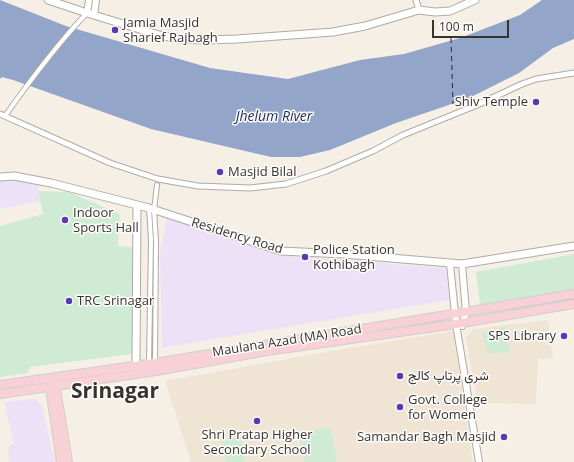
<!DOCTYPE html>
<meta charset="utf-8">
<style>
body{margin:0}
#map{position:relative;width:574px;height:462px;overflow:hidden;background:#f6efe6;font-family:"Open Sans",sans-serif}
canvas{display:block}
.scale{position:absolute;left:432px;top:20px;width:77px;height:18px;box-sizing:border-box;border:2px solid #363430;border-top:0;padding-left:5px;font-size:12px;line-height:14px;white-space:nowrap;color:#363430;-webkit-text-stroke:3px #fefdfb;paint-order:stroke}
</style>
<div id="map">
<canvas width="574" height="462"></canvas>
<div class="scale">100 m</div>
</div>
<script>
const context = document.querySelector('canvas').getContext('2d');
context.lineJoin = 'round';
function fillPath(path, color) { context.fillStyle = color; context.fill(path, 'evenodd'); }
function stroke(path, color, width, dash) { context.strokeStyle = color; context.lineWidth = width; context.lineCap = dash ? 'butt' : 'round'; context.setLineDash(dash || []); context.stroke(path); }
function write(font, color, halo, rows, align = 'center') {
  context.font = font + ' "Open Sans",Vazirmatn,sans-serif'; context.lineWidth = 3; context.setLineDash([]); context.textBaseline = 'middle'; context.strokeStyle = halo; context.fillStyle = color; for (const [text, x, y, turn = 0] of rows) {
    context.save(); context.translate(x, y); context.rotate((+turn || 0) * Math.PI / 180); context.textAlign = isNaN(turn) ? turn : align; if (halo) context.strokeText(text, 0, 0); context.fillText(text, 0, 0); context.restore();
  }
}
fillPath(new Path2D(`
 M13,178L40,183L38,191L40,201L0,209V179Z
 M167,218L280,255L445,268L450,300L162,348L160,250Z
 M36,399L42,405L55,462H9L8,447L14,443L4,402Z`), '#ece1f6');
fillPath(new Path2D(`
 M548,320L553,359H538L536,404L477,403L466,337L474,329Z
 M453,331L473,462H191L165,381L326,352Z`), '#f0e5d5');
fillPath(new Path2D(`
 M38,191L69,192L120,214L118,246L138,248L139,353L30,367L28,373L0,377V226L43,214Z
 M574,254V289L480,305L476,272Z
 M505,327L510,352L488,354L482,332Z
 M331,427L337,462H305L298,432Z
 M240,437L245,462H226L221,440Z`), '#cfebd3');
fillPath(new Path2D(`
 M0,0L66,26L210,68L288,79L360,60L404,54L460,38L520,15L542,0H574V39L553,48L519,73L469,98L396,123L330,150L300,157H271L151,129L13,80L2,77L0,79Z`), '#93a5c9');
stroke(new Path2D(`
 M451,38L453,104`), '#172a58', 1, [5, 4]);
const pedestrian = new Path2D(`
 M5,116C29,82 57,44 87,13
 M149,208L151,240L149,363
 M155,363L156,241L154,210L157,185`);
const minor = new Path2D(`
 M416,0L419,10
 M0,114L110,163L158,179L198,186L250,188L286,184L326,171L373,151L403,135L477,105L522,84L536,79L574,73`);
const tertiary = new Path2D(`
 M87,13L89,0
 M94,15L96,0
 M450,264L456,324L479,462
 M462,326L466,312L462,264`);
const secondary = new Path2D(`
 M48,0L87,13L159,35L180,39L204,40L237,39L333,32L365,26L419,10L435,12L450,11L475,0
 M0,177L14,176L51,183L149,208L281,251L343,254L462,264L574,246
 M136,365L137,205`);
const primary = new Path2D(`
 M49,382L61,462
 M55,382L68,462
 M0,385L155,363L574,294
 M0,394L156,371L267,351L456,324L574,304`);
stroke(pedestrian, '#b0aaa2', 6);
stroke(minor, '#b0aaa2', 7);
stroke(tertiary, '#b0aaa2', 8);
stroke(secondary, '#b0aaa2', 9);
stroke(primary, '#cfcecd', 10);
stroke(pedestrian, '#fff', 4);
stroke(minor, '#fff', 5);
stroke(tertiary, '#fff', 6);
stroke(secondary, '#fff', 7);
stroke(primary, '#f8d1d6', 8);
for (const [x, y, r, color] of [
 [115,30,4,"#5c38b0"],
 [536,102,4,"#5c38b0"],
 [220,172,4,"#5c38b0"],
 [65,220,4,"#5c38b0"],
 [305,257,4,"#5c38b0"],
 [69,301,4,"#5c38b0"],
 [564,336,4,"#5c38b0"],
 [400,376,4,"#5c38b0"],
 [400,407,4,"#5c38b0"],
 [257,421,4,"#5c38b0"],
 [504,437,4,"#5c38b0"]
]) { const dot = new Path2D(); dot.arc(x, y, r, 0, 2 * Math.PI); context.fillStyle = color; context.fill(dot); stroke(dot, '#fefdfb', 1.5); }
write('13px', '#363430', '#fefdfb', [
 ["Jamia Masjid",123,23],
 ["Sharief Rajbagh",123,38],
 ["Shiv Temple",528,102,"right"],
 ["Masjid Bilal",228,172],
 ["Indoor",73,213],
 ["Sports Hall",73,228],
 ["Police Station",313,250],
 ["Kothibagh",313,265],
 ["TRC Srinagar",77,301],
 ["SPS Library",556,336,"right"],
 ["شری پرتاپ کالج",408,376],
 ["Govt. College",408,400],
 ["for Women",408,415],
 ["Shri Pratap Higher",257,435,"center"],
 ["Secondary School",257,450,"center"],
 ["Samandar Bagh Masjid",496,437,"right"]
], 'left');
write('13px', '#363430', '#fefdfb', [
 ["Residency Road",237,236,17],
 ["Maulana Azad (MA) Road",287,341,-9]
]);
write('italic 14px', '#172a58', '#fefdfb', [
 ["Jhelum River",274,117]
]);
write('bold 21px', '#363430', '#fefdfb', [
 ["Srinagar",115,392]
]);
</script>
